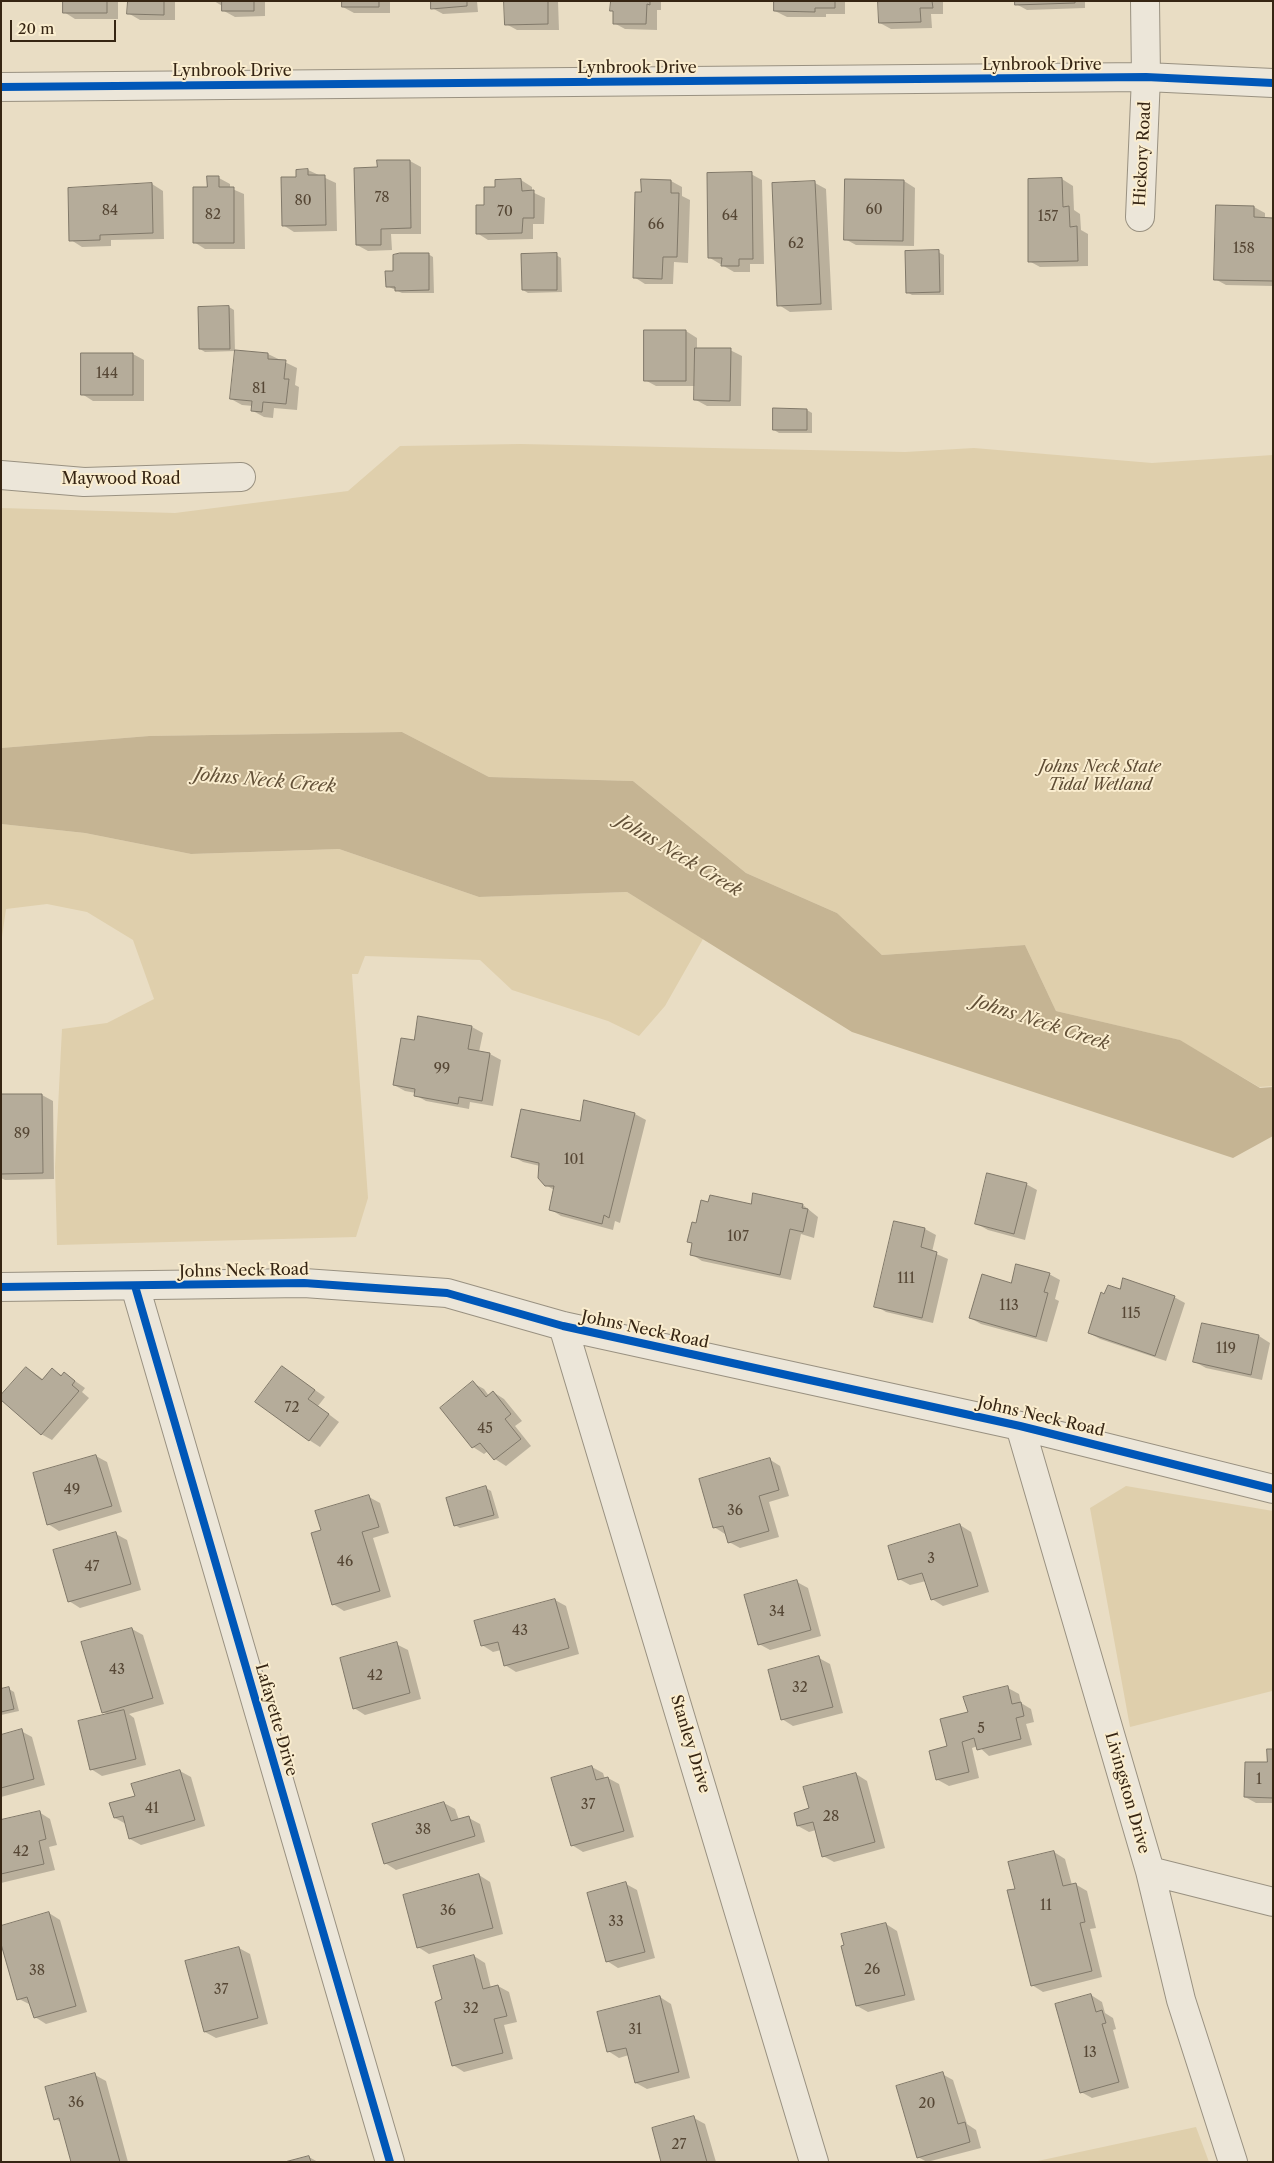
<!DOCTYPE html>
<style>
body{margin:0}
#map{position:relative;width:1274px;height:2163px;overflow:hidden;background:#e9ddc4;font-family:"Libre Caslon Text",serif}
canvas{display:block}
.frame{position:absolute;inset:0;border:2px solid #362513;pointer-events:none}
.scale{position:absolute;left:10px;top:20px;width:106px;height:22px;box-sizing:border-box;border:2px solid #362513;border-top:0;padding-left:6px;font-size:15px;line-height:18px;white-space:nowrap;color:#362513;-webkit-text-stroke:4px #faedcf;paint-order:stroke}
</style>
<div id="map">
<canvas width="1274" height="2163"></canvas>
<div class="frame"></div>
<div class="scale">20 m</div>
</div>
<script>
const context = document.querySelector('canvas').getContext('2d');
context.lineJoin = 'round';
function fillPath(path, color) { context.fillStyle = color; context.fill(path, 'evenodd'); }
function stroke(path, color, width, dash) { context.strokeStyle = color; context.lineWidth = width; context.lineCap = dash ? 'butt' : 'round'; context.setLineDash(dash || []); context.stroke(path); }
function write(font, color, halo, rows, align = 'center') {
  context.font = font + ' "Libre Caslon Text",serif'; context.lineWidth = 4; context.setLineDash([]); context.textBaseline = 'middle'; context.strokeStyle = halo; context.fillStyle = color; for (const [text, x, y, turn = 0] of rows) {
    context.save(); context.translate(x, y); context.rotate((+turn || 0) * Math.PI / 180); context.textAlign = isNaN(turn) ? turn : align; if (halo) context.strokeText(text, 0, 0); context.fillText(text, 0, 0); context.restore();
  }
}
fillPath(new Path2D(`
 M520,444L905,452L974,448L1152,463L1273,455V1086L1259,1087L1179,1040L1056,1011L1025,945L882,955L837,913L746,873L633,781L489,777L402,732L149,736L1,748V508L175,513L348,491L400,446Z
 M1,824L85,833L191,854L339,849L479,897L627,892L703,939L665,1006L639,1036L608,1021L512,990L480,960L365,956L358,974H352L368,1198L356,1237L57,1245L55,1167L62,1029L107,1023L154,999L133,940L87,912L47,904L6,909L1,944Z
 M1126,1486L1273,1511L1272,1691L1130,1727L1090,1508Z
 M1196,2127L1209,2162H1033Z`), '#dfcfac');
fillPath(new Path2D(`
 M402,732L489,777L633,781L746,873L837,913L882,955L1025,945L1056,1011L1180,1040L1260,1088L1273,1087V1136L1233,1158L852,1032L627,892L479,897L339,849L191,854L85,833L1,824V748L149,736Z`), '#c5b493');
fillPath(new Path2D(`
 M64,1H118V19H75L64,12Z
 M129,1H175V20H140L128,13Z
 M214,1H265V16L235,17L224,11V7Z
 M343,1H390V13H354L343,7Z
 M432,1H477L478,12L443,14L432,8Z
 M506,1H558L559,30H517L506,24Z
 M612,1H661V10H657V30L625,29L614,23Z
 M776,1H845V14H826V17H787L775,11Z
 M880,1H943V14H931L932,28L891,29L880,23Z
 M1016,1H1085V8L1027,10L1016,4Z
 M410,161L421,167V234H391L392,250L368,251L357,245Z
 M308,170L336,183L337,231L294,232L283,225L297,178Z
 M751,174L762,180L764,264H750V272H734L710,258Z
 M219,178L230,184V188L244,194L245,249H205L194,242L208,188Z
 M1062,179L1073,186L1074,210L1080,214L1081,230L1088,234V266L1040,267L1029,261Z
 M521,180L532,187V192L545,198L544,224H533V239L488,240L477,233L486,206L496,188Z
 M671,181L682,187V196L690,200L688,263L674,262L673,284H645L634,277L642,193Z
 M904,181L915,188L914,246L856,245L845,239Z
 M815,183L826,189L832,310L790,312L779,305L773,185Z
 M152,184L163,191L164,239L111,240V246L82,247L71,240Z
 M1254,207L1265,213V219H1273V286L1226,285L1215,279Z
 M938,252L944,255V295H912L907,292Z
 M428,254L433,257L434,293H402L387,286L395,272Z
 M556,255L561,258L562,292L528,293L523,290Z
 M229,307L234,310L235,351L205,352L200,349Z
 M686,331L697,338V349L730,350L742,356L741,406H707L696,400V386H656L645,380Z
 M133,354L144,360V401H93L82,394Z
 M268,354L297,368L295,385L299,387L297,410L274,408L273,418L264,417L253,411V406L242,405L231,399Z
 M774,410H807L812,413V433H779L774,430Z
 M472,1027L483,1033L479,1052L490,1054L501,1060L493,1106L470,1102L469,1109L426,1101L415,1095L416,1093L405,1091L394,1085L415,1041Z
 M1,1095H42L53,1101L54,1179L5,1180L1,1178Z
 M585,1102L635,1114L646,1120L620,1223L615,1221L613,1230L561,1216L550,1209L554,1190L546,1185L540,1166L523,1162L512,1156L581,1122Z
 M1026,1184L1037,1190L1025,1240L988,1230L977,1224Z
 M803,1205L818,1217L814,1238L801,1234L791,1280L702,1261L691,1254L693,1244L689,1241L697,1224L752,1206Z
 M895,1222L925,1229L936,1235L932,1252L948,1259L933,1323L886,1312L876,1306Z
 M1049,1274L1060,1280L1055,1299L1059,1301L1047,1342L981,1324L970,1318L1012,1284Z
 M1120,1291L1174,1297L1185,1303L1166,1361L1100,1339L1089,1333L1105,1296Z
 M1259,1336L1270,1343L1262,1380L1206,1368L1195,1362Z
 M282,1367L325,1397L318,1406L339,1422L320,1447L309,1440Z
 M27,1368L44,1380L53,1370L63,1376L64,1373L85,1388L82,1392L89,1398L52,1440L41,1434Z
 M473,1383L484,1389L489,1396L493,1392L504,1399L522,1421L515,1426L531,1446L506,1466L495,1459L488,1451L484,1454L473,1447Z
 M96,1456L107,1462L122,1512L59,1531L48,1524L34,1474Z
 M769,1459L780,1466L789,1496L769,1502L779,1537L740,1548L729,1542L725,1534L714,1527Z
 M486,1488L491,1491L499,1518L460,1528L455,1525Z
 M369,1497L380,1503L389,1533L373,1538L391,1597L344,1611L333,1604L322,1531Z
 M960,1525L971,1532L989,1592L943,1606L932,1599L926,1581L910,1585L899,1579Z
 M116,1534L127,1540L141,1590L80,1608L69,1601Z
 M797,1582L808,1588L821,1636L770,1650L759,1644Z
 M555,1600L566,1606L579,1654L516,1672L505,1665L501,1650L493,1652L482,1645Z
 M132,1629L143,1635L164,1704L129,1714L134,1718L146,1765L102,1776L91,1769L108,1715L103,1712L83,1643Z
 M396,1644L408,1650L421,1699L365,1715L354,1708Z
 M819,1658L830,1664L843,1713L793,1726L782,1719Z
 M1,1684L3,1690L9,1689L14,1692L19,1711L1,1715Z
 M1008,1688L1019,1694L1021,1703L1031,1709L1034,1722L1026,1724L1032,1745L989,1756L978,1746L972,1748L979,1778L949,1786L938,1780L948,1747Z
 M21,1731L32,1737L45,1785L1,1797V1736Z
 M1273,1750V1803H1256L1245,1797L1268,1763Z
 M592,1767L603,1773L605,1779L608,1778L619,1784L634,1837L583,1852L572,1845Z
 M180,1771L191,1777L205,1826L141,1845L130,1839L126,1824L115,1818L136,1797Z
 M856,1774L867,1781L885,1848L834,1862L823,1856L816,1830L809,1832L798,1826L811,1809Z
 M444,1803L455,1809L459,1820L469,1818L480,1824L485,1842L396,1870L385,1863Z
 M39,1812L50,1819L57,1845L49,1847L55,1870L1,1883V1821Z
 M1054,1852L1065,1859L1072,1885L1075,1884L1087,1891L1096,1928L1090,1929L1102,1977L1043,1992L1032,1985L1016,1890Z
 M479,1875L490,1882L503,1934L429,1954L418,1947Z
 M626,1884L637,1890L655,1958L618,1968L607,1961Z
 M49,1913L60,1920L87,2012L46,2024L35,2017L31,2005L19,1999Z
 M886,1924L897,1931L915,2000L868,2012L857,2006Z
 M239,1948L250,1954L268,2024L216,2038L205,2032Z
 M474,1956L485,1963L491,1988L498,1986L509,1992L517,2022L504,2025L513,2059L464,2072L453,2065L444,2000Z
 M1091,1995L1102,2002L1105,2013L1113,2018L1116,2029L1113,2030L1129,2088L1092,2098L1081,2092Z
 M660,1997L671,2004L690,2078L647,2089L636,2083L629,2055L619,2058L608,2051Z
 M942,2074L953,2080L967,2124L976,2130L981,2148L927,2162L918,2157Z
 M95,2075L106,2081L128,2162H72L61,2122L55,2119Z
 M694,2118L705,2124L716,2162H662Z
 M309,2157L318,2162H290Z`), '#0003');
const building = new Path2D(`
 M63,1H107V13H63Z
 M128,1H164V15L127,14Z
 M222,1H254V11H222Z
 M342,1H379V7H342Z
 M431,1H467V6L431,9Z
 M504,1H548V24L505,25Z
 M611,1H650V5L647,4L646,24H613V11H610Z
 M774,1H835V8H815V12L774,11Z
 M878,1H932L933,8H920L921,22L879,23Z
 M1015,1H1075V3L1015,5Z
 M377,160H410L411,228L381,229V245H356L354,168L377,167Z
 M308,169V175H325L326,225L282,226L281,177H296V170Z
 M752,172L753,259H739V266H721L722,258H708L707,173Z
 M207,176H219V187H234V243H193V187H207Z
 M1062,178L1063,207L1069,206L1070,227L1077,226L1078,261L1028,262V179Z
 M521,179L522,191L534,190V218H523L522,233L476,234V205H484V187H495V180Z
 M641,179L671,180V193H679L677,257H663L662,279L633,278L635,192H641Z
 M845,179L904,180L903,241L844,240Z
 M815,181L821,304L777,306L772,183Z
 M152,183L153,233L100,235V240L69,241L68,188Z
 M1216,205L1254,206V217L1273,218V281L1214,280Z
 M939,250L940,292L906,293L905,251Z
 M400,253H429V290L395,291V287H386L385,271H393V255Z
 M557,253V290H522L521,254Z
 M229,306L230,349H199L198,307Z
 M644,330H686V381H644Z
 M695,348H731L730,401L694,400Z
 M235,350L268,353V359L286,360L284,379H289L286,404L263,402L262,412L251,411L252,401L230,399Z
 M81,353H133V395H81Z
 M773,408L807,409V430H773Z
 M418,1016L472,1026L468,1049L490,1053L482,1101L459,1097L458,1104L414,1096L415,1089L393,1085L401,1038L414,1040Z
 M1,1094H42L43,1173L1,1174Z
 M584,1100L635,1113L609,1218L604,1215L602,1224L549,1210L554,1186H545L538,1178L539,1163L511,1157L521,1109L580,1121Z
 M987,1173L1027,1183L1014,1234L975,1224Z
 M753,1193L803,1204L802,1208L808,1209L803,1232L790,1229L780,1275L690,1255L692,1243L687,1242L692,1222L696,1223L701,1200L708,1202L710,1195L751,1204Z
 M894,1221L925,1228L921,1247L937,1252L922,1318L874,1307Z
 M1016,1264L1050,1273L1044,1292L1048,1293L1036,1337L969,1318L982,1274L1011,1283Z
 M1123,1278L1175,1296L1155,1356L1088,1333L1101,1292L1104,1294L1108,1285L1120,1289Z
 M1202,1323L1259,1335L1251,1375L1193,1362Z
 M282,1366L315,1390L308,1399L329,1414L309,1441L255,1402Z
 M26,1367L42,1380L52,1368L61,1376L64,1372L75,1381L72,1385L79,1391L41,1435L1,1400V1395Z
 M473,1381L486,1397L493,1391L511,1414L505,1419L521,1439L494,1460L480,1443L472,1448L440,1408Z
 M96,1455L112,1506L47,1525L33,1473Z
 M770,1458L779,1490L759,1496L769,1531L728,1543L723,1526L713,1528L699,1479Z
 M486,1486L494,1515L454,1526L446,1498Z
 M369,1495L379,1527L362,1532L380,1591L332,1605L311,1533L321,1530L315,1511Z
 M960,1524L978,1586L931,1600L922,1573L898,1580L888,1546Z
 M116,1532L131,1584L68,1602L53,1550Z
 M797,1580L811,1630L758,1645L744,1595Z
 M555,1599L569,1648L504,1666L498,1642L481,1646L474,1621Z
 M132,1628L153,1698L102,1713L81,1642Z
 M397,1642L410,1693L353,1709L340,1658Z
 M819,1656L833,1707L781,1720L768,1670Z
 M1008,1686L1012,1704L1021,1702L1024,1716L1016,1718L1021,1739L977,1750L974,1738L962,1742L969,1772L936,1780L929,1751L947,1746L940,1719L968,1712L963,1697Z
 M9,1687L14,1709L1,1712V1689Z
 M124,1710L136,1759L90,1770L78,1721Z
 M22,1729L34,1779L1,1788V1735Z
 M1267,1749H1273V1798L1244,1797L1245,1762H1267Z
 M592,1766L596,1780L608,1777L624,1831L571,1846L551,1778Z
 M180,1770L195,1820L129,1839L123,1816L114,1818L109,1803L135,1796L131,1784Z
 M856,1773L875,1842L822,1857L813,1822L797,1826L794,1813L809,1808L803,1787Z
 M444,1802L451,1821L469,1816L475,1836L384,1864L372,1824Z
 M40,1811L46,1839L39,1841L44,1864L1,1874V1820Z
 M1054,1851L1063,1886L1076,1883L1085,1922L1080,1923L1092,1971L1031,1986L1007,1890L1015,1889L1008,1862Z
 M479,1874L493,1928L417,1948L403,1895Z
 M626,1882L645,1952L606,1962L587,1893Z
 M49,1912L76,2006L34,2018L27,1997L17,2000L1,1944V1926Z
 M886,1923L905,1995L856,2006L841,1946L844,1945L841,1934Z
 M239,1947L258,2018L204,2032L185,1961Z
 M474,1955L483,1989L498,1985L507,2016L494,2019L503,2053L452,2066L435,2002L442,1999L433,1966Z
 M1091,1994L1096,2012L1102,2010L1106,2023L1102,2024L1119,2082L1080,2093L1055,2004Z
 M660,1996L679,2072L635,2083L626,2048L607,2052L597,2012Z
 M943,2072L958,2124L965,2122L970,2142L917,2158L896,2086Z
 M95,2073L120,2162H71L59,2118L54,2120L45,2087Z
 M694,2116L707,2162H661L652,2128Z
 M309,2156L311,2162H285Z`);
fillPath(building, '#b5ac9a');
stroke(building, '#807869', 1);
const street = new Path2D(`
 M1,87L1146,77L1273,83
 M1140,217L1146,77L1145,1
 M1,475L84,482L241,477
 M135,1286L390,2162
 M1,1287L304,1283L447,1293L563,1326L1020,1426L1273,1489
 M563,1326L814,2162
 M1020,1426L1150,1871L1181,2000L1233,2162
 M1150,1871L1273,1902`);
stroke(street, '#999181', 30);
stroke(street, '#ece6d9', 28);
stroke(new Path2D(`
 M1,87L1146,77L1273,83
 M135,1286L390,2162
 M1,1287L304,1283L447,1293L563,1326L1020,1426L1273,1489`), '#0057b8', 8);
write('14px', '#564735', null, [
 ["78",382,198],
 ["80",303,201],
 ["60",874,210],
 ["84",110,211],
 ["70",505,212],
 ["82",213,215],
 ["64",730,216],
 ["157",1048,217],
 ["66",656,225],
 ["62",796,244],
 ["158",1244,249],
 ["144",107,374],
 ["81",259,389],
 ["99",442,1069],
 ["89",22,1134],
 ["101",574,1160],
 ["107",738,1237],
 ["111",906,1279],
 ["113",1009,1306],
 ["115",1131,1314],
 ["119",1226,1349],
 ["72",292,1408],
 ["45",485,1429],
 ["49",72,1490],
 ["36",735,1511],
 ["3",931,1559],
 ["46",345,1562],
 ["47",92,1567],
 ["34",777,1612],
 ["43",520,1631],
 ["43",117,1670],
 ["42",375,1676],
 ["32",800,1688],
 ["5",981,1729],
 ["1",1259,1780],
 ["37",588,1805],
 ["41",152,1809],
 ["28",831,1817],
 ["38",423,1830],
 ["42",21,1852],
 ["11",1046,1906],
 ["36",448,1911],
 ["33",616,1922],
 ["26",872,1970],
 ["38",37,1971],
 ["37",221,1990],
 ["32",471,2009],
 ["31",635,2030],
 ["13",1090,2053],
 ["36",76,2103],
 ["20",927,2104],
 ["27",679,2145]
]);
write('16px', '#362513', '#faedcf', [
 ["Lynbrook Drive",1042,65],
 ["Lynbrook Drive",637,68],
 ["Lynbrook Drive",232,71],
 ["Hickory Road",1143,154,-87],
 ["Maywood Road",121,479],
 ["Johns Neck Road",244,1271,-1],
 ["Johns Neck Road",645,1330,12],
 ["Johns Neck Road",1041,1417,13],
 ["Lafayette Drive",276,1720,74],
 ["Stanley Drive",690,1744,73],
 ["Livingston Drive",1127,1793,74]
]);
write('italic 16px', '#5e4c34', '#faedcf', [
 ["Johns Neck State",1100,767],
 ["Tidal Wetland",1100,785]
]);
write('italic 18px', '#635138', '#faedcf', [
 ["Johns Neck Creek",265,781,5],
 ["Johns Neck Creek",679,856,31],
 ["Johns Neck Creek",1041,1023,18]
]);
</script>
